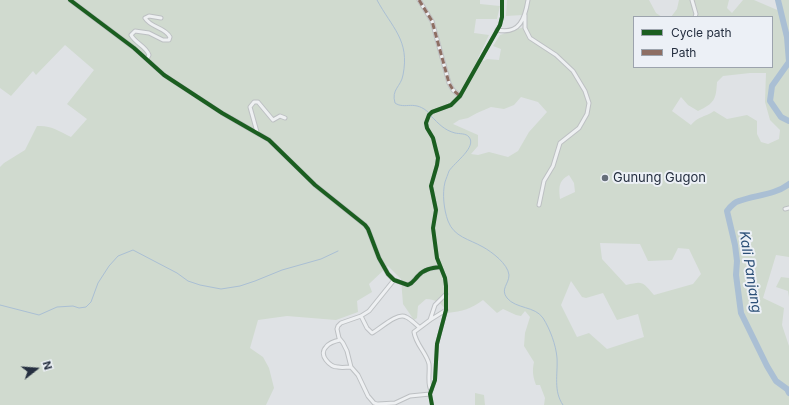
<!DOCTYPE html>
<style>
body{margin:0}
#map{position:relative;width:789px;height:405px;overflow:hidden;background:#dfe2e5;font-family:Inter,sans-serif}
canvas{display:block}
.legend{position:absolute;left:633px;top:16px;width:140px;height:52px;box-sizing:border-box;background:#ecf0f6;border:1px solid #9ca3ad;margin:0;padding:5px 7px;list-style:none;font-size:12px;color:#252f40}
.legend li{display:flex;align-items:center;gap:8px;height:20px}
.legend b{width:20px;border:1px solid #9ca3ad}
.north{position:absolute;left:16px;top:349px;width:40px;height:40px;-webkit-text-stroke:3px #ecf0f6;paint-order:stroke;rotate:73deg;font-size:11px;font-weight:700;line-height:16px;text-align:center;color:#252f40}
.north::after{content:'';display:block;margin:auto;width:14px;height:18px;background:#252f40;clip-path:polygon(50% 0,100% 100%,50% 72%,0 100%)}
</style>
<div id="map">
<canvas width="789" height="405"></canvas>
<ul class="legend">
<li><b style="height:5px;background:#1b5e20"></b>Cycle path</li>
<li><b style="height:5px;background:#8d6e63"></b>Path</li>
</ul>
<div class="north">N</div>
</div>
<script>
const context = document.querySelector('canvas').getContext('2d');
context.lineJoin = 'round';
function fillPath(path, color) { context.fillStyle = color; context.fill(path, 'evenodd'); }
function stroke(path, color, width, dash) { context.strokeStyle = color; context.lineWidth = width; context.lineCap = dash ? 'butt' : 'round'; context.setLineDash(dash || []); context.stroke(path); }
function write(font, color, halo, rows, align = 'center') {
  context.font = font + ' Inter,sans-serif'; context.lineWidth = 4; context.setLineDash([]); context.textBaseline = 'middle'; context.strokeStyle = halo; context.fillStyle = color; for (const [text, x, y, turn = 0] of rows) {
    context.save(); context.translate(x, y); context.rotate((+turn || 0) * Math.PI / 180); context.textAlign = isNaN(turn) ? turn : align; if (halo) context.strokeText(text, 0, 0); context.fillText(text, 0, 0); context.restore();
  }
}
fillPath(new Path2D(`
 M0,0H480V4L500,6L497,19H476L474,33L489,35L478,58L484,61L487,59L499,60L501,49L493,46L500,35L524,27L523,15L506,16L507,0H649L656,13L662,17H634V67H772V17H671L677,9L679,0H729L727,8L732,13L743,0H754L782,12L781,0H789V257L776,255L763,298L784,308L782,325L789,346V405H544L545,398L540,385H536C533,377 532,371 534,362L524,346L525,333L530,317L525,311L521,316L516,315L503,309L497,313L483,300C471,309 463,311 447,313C443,304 436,299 426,299L418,306L417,318L414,320L403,304L401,279L388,266L369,284L372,292L357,301L358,312L336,320L287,316L258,320L250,348L263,357L269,368L274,388L266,405H0V167L4,163L25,150L37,126C51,125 59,131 71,137L87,119L67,104L94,70L65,45L36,75L33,71L11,96L0,88ZM750,73H766L765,102L770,120L780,130L779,139L768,144L761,142L757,134V121L747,115L727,119L714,111C704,118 700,115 691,125L672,111L681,97L688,105L698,111C715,103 716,99 717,82L723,76ZM521,97L538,102L547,112L529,132L518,151L508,157L489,152L478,155L471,154L478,146V135L453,124L459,120L468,118L477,113L491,107L504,109L514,105ZM569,175L574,183L575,192L560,199C559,188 558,181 569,175ZM600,243L640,244L648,261L672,260L678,248L689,249L701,274L693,284L654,295C642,281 643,281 626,285L602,259ZM571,281L582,297L586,298L603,293L617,320L638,314L644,337L607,349L589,333L577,337L561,305Z
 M781,277L789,278V297L788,291L776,287Z
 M475,393L484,395L485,405H475Z`), '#d0dacf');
stroke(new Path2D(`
 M377,0C392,28 410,40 403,75C401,87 391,89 395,103C405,110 415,99 429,113
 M431,116C439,124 444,130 455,133C459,134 466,133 469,137C477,147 455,162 449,171C448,174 446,179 445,182C442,194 444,210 448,221C454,237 469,239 483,247C492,252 508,264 509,275C509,284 500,289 507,298C516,309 535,306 543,318C550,329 556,345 557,358C558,374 553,391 563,405
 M0,305L39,315L57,307L73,306L79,308L86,307L91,302L98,283L109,266L118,256L133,250L177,273L188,281L200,285L221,289L240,286L255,281L282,270L321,259L338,251`), '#aabfd4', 1);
stroke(new Path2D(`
 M778,0L787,37L789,62L772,86L770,101L781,117L789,121
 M789,184C775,195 755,195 739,201C734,202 730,207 727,211L735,245L737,261L736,275L741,313L767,366L776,381L787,389L789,393`), '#aabfd4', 6);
const street = new Path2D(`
 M70,0L134,48L164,75L222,113L269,140L315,185L365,225L368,229L379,258L388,274L394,280L408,285C413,283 414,280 418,276C424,269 432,268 440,267
 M419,0L432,21L449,83L453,90L460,96
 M692,0L696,14L695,17
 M525,15V28L530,38L556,55L573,71L585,91L589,103L587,114L579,128L560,143L553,166L544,181L539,205
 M497,30C520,35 525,18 528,0
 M147,59L149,55C146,46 135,43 131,35L135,31L149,33L163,40H169L170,37C165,27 151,28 145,18L149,16L161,18
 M257,132L250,107L254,102H258L273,120L280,116L285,118
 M785,209L789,208
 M361,316L367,328L372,333C380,329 397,312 406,317C411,319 415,324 419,327
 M430,320L446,310
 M340,340C335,341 329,343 326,347C318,355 330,367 338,367C342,368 346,367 351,367
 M431,390C427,385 430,372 429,364C426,352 416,345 414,332L430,320L435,305L446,294
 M378,404L395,403L410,396L430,394
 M380,405L374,403L368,396L358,375L351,367L347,351L343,343L339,338L337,329L338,326L341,323L361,316L369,311L394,280`);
stroke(street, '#bdc0c3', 5);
stroke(street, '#eef0f2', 3);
stroke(new Path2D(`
 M432,405L430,394L435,380L437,344L446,310V286L445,278L437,258L433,228L436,210L431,186L437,165L438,158L433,138L427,128L426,123L429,115L432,112L451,105L460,96L500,25L502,17V0`), '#bdc0c5', 4);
stroke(new Path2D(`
 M419,0L432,21L449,83L453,90L460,96`), '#8d6e63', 3, [6, 3]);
stroke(new Path2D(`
 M70,0L134,48L164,75L222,113L269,140L315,185L365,225L368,229L379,258L388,274L394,280L408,285C413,283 414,280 418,276C424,269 432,268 440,267
 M432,405L430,394L435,380L437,344L446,310V286L445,278L437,258L433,228L436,210L431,186L437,165L438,158L433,138L427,128L426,123L429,115L432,112L451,105L460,96L500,25L502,17V0`), '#1b5e20', 4);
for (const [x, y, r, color] of [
 [605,178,4,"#666e7a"]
]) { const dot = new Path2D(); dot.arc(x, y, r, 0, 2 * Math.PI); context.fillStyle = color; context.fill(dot); stroke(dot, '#ecf0f6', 1.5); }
write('13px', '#252f40', '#ecf0f6', [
 ["Gunung Gugon",613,178]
], 'left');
write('italic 14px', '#2b4f77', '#ecf0f6', [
 ["Kali Panjang",750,272,81]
]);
</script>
